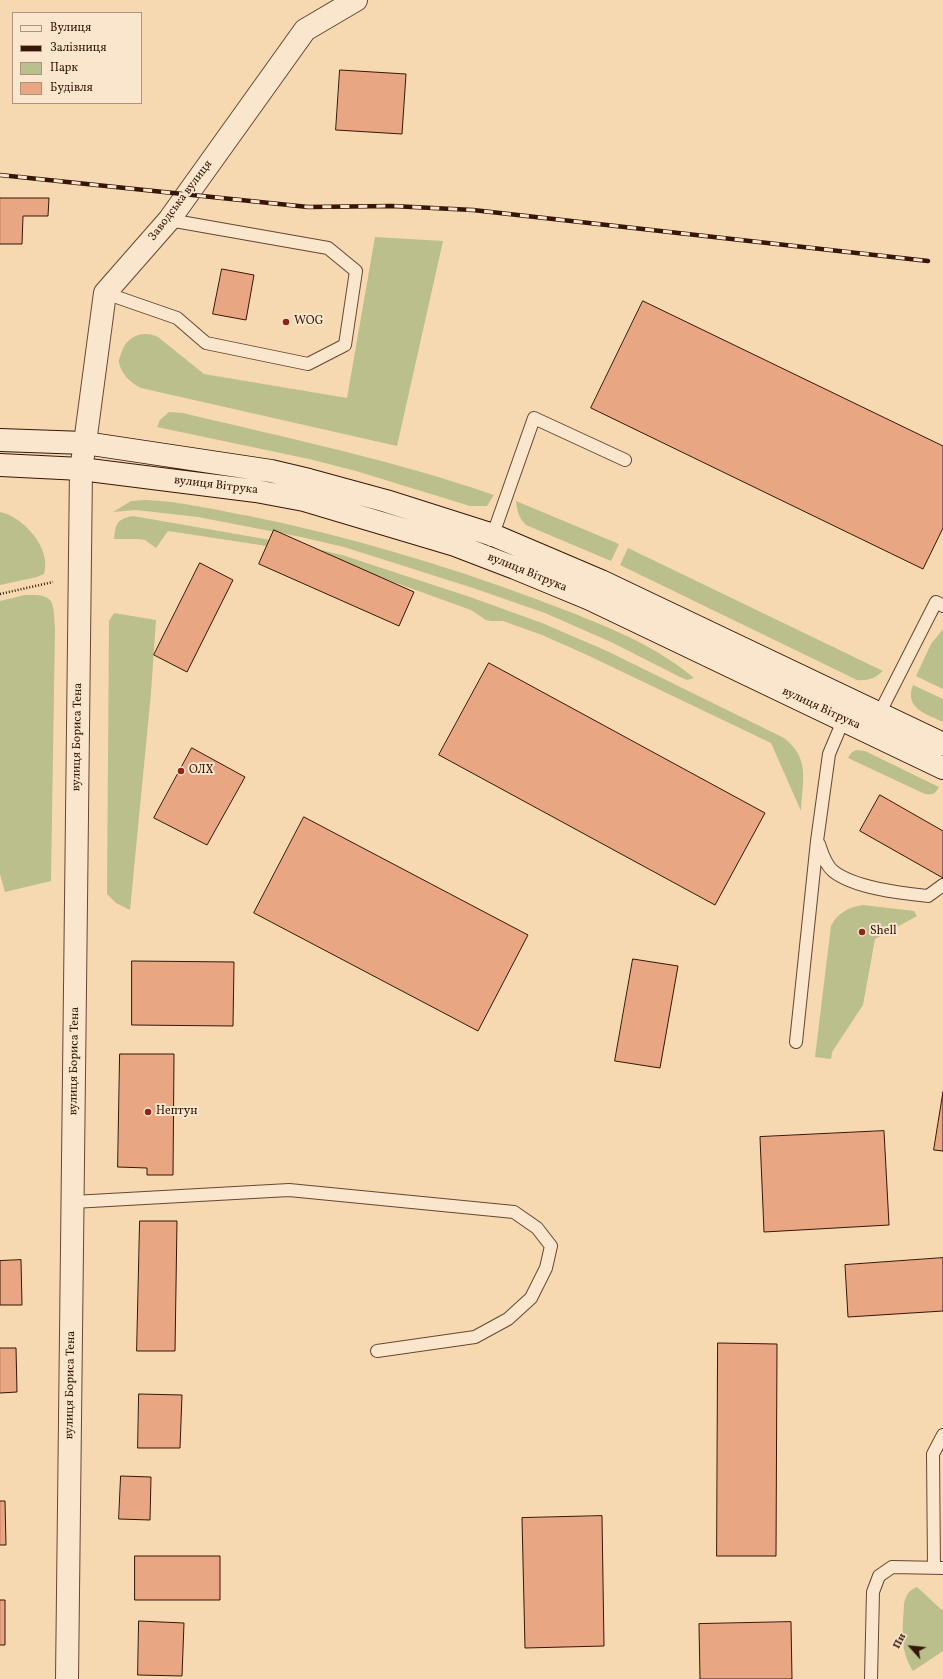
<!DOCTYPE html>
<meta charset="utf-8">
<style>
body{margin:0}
#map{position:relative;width:943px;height:1679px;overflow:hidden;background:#f6d9b0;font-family:Vollkorn,serif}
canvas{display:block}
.legend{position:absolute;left:12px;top:12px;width:130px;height:92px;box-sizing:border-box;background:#f9e6cc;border:1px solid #ab937e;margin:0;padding:5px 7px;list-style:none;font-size:12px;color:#351609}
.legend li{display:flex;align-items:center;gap:8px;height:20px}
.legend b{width:20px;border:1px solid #ab937e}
.north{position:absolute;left:891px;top:1627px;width:40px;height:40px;-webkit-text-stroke:3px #f9e6cc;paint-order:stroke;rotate:297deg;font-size:11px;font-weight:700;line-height:16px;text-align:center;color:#351609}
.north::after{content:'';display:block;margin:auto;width:14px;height:18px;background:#351609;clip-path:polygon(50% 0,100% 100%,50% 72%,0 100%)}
</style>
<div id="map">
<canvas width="943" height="1679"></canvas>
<ul class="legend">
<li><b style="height:5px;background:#f9e6cc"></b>Вулиця</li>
<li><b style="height:5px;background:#351609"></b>Залізниця</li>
<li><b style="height:11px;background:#bbbf8c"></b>Парк</li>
<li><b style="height:11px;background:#e9a682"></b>Будівля</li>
</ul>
<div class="north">Пн</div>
</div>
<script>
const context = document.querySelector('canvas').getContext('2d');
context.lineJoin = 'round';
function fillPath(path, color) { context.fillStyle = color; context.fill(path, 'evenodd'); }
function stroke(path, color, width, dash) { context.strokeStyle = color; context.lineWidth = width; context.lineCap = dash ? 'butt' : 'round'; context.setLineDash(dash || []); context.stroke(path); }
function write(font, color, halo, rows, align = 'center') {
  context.font = font + ' Vollkorn,serif'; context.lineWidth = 4; context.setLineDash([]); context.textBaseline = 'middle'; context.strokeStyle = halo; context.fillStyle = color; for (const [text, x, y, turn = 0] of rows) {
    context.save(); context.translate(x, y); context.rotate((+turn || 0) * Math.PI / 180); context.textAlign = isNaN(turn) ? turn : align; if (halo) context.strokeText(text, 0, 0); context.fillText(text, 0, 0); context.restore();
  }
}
fillPath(new Path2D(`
 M375,237L443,241L397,446L141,388C131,383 122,375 119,363C118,360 120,357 121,354C125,337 142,329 158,337L204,374L347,398Z
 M169,412L183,413C287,438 393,460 494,495L487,506H470L356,471L309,459L157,427L160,420Z
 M145,500C180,501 215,510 249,516C347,536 442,564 536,599C590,620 649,640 694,678L687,680L680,677L611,642L545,613L473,588L344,547L301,537L198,517L136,510L113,512L131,501Z
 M516,501L619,544L611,561L526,525C519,518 517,511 516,501Z
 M0,512C24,517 52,549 44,574L37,577L0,585Z
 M133,516L299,545L342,555L470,597L542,623L607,651L784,738C811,759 802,781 801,811L771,743L585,654L542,635L503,621H491L486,620L471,610L313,553L168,531L156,548L145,540L137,539H114C116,524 116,519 133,516Z
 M628,548L883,671C874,679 868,681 857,680L620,565Z
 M25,595C55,594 53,600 55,628L51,881L5,892L0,874V601Z
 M114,613L156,620L151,693L130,910L116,903L107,894L109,621Z
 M943,629V689L916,676L931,644Z
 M913,685L943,699V722C926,714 904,708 913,685Z
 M856,750L865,751L939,787C935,794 933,795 925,794L848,758L851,753Z
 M863,905L914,911L917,916L875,939L863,1005L832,1052L831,1059L815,1057L831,926C837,913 849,907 863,905Z
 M917,1587L943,1611V1651L913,1671C899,1649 903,1628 904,1604C906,1595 909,1590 917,1587Z`), '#bbbf8c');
const building = new Path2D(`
 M340,70L406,74L402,134L336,130Z
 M0,198H49L48,216H23L22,244H0Z
 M222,269L254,275L246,320L213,314Z
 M643,301L943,446V528L923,569L591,408Z
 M274,530L414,592L399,626L259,564Z
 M200,563L233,580L187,672L154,655Z
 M489,663L765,813L715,905L439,755Z
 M192,748L245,777L207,845L154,818Z
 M880,795L943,831V878L860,831Z
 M304,817L528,935L478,1031L254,913Z
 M633,959L678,966L660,1068L615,1061Z
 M132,961L234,962L233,1026L132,1025Z
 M120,1054H174L173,1175H147V1168L118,1167Z
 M943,1092V1151L934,1150Z
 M884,1131L889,1225L764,1232L760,1137Z
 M140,1221H177L175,1351H137Z
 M943,1258V1311L848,1317L845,1265Z
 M21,1260L22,1305H0V1261Z
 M718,1343L777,1344L776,1556H717Z
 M0,1348H16L17,1392L0,1393Z
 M139,1394L182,1395L180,1448H138Z
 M121,1476L151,1477L150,1520L119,1519Z
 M0,1501H5L6,1545H0Z
 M602,1516L604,1646L525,1648L522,1518Z
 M135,1556H220V1600H135Z
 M0,1600H5V1645H0Z
 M139,1621L184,1623L182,1676L138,1675Z
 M791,1622L792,1679H700L699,1624Z`);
fillPath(building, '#e9a682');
stroke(building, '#351609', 1);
const service = new Path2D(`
 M105,293L177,318L206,343L308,364L345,345L356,271L328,248L169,220
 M491,540L534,418L625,460
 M877,718L936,602L943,606
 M819,844C822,853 825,864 833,871C854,888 901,893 928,896L943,885
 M796,1042L817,841L829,754L845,716
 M73,1202L289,1190L514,1212L537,1228L551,1246L546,1268L531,1298L508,1319L475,1337L377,1351
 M934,1568L933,1454L943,1435
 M871,1679L873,1592L879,1576L892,1567L943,1568`);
const minor = new Path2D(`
 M85,443L105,293L169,220L305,30L356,0`);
const tertiary = new Path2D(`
 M67,1679L81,469L85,443`);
const secondary = new Path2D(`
 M0,440L85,443L271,471L309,480L386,501L493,535L601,581L943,744
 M0,465L81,469L256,491L304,500L455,545L515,568L590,599L943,768`);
stroke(service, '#654733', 14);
stroke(minor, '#654733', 24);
stroke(tertiary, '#654733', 24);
stroke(secondary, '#351609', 24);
stroke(new Path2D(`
 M0,594L53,582`), '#351609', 2.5, [1, 2]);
stroke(service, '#f9e6cc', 12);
stroke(minor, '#f9e6cc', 22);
stroke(tertiary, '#f9e6cc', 22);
stroke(secondary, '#f9e6cc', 22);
const rail = new Path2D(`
 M0,175L308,207L392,206L473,210L928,261`);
stroke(rail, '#351609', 4.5);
stroke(rail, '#f9e6cc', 3, [9]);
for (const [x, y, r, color] of [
 [286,322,4,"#8f2418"],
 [181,771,4,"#8f2418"],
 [862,932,4,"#8f2418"],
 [148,1112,4,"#8f2418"]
]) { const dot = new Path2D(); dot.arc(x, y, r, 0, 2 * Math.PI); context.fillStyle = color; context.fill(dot); stroke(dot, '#f9e6cc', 1.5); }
write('12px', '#351609', '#f9e6cc', [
 ["Заводська вулиця",181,201,-53],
 ["вулиця Вітрука",216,486,7],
 ["вулиця Вітрука",527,573,22],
 ["вулиця Вітрука",821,709,25],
 ["вулиця Бориса Тена",78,737,-89],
 ["вулиця Бориса Тена",75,1061,-89],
 ["вулиця Бориса Тена",71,1385,-89]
]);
write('12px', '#351609', '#f9e6cc', [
 ["WOG",294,322],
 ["ОЛХ",189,771],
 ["Shell",870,932],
 ["Нептун",156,1112]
], 'left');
</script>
